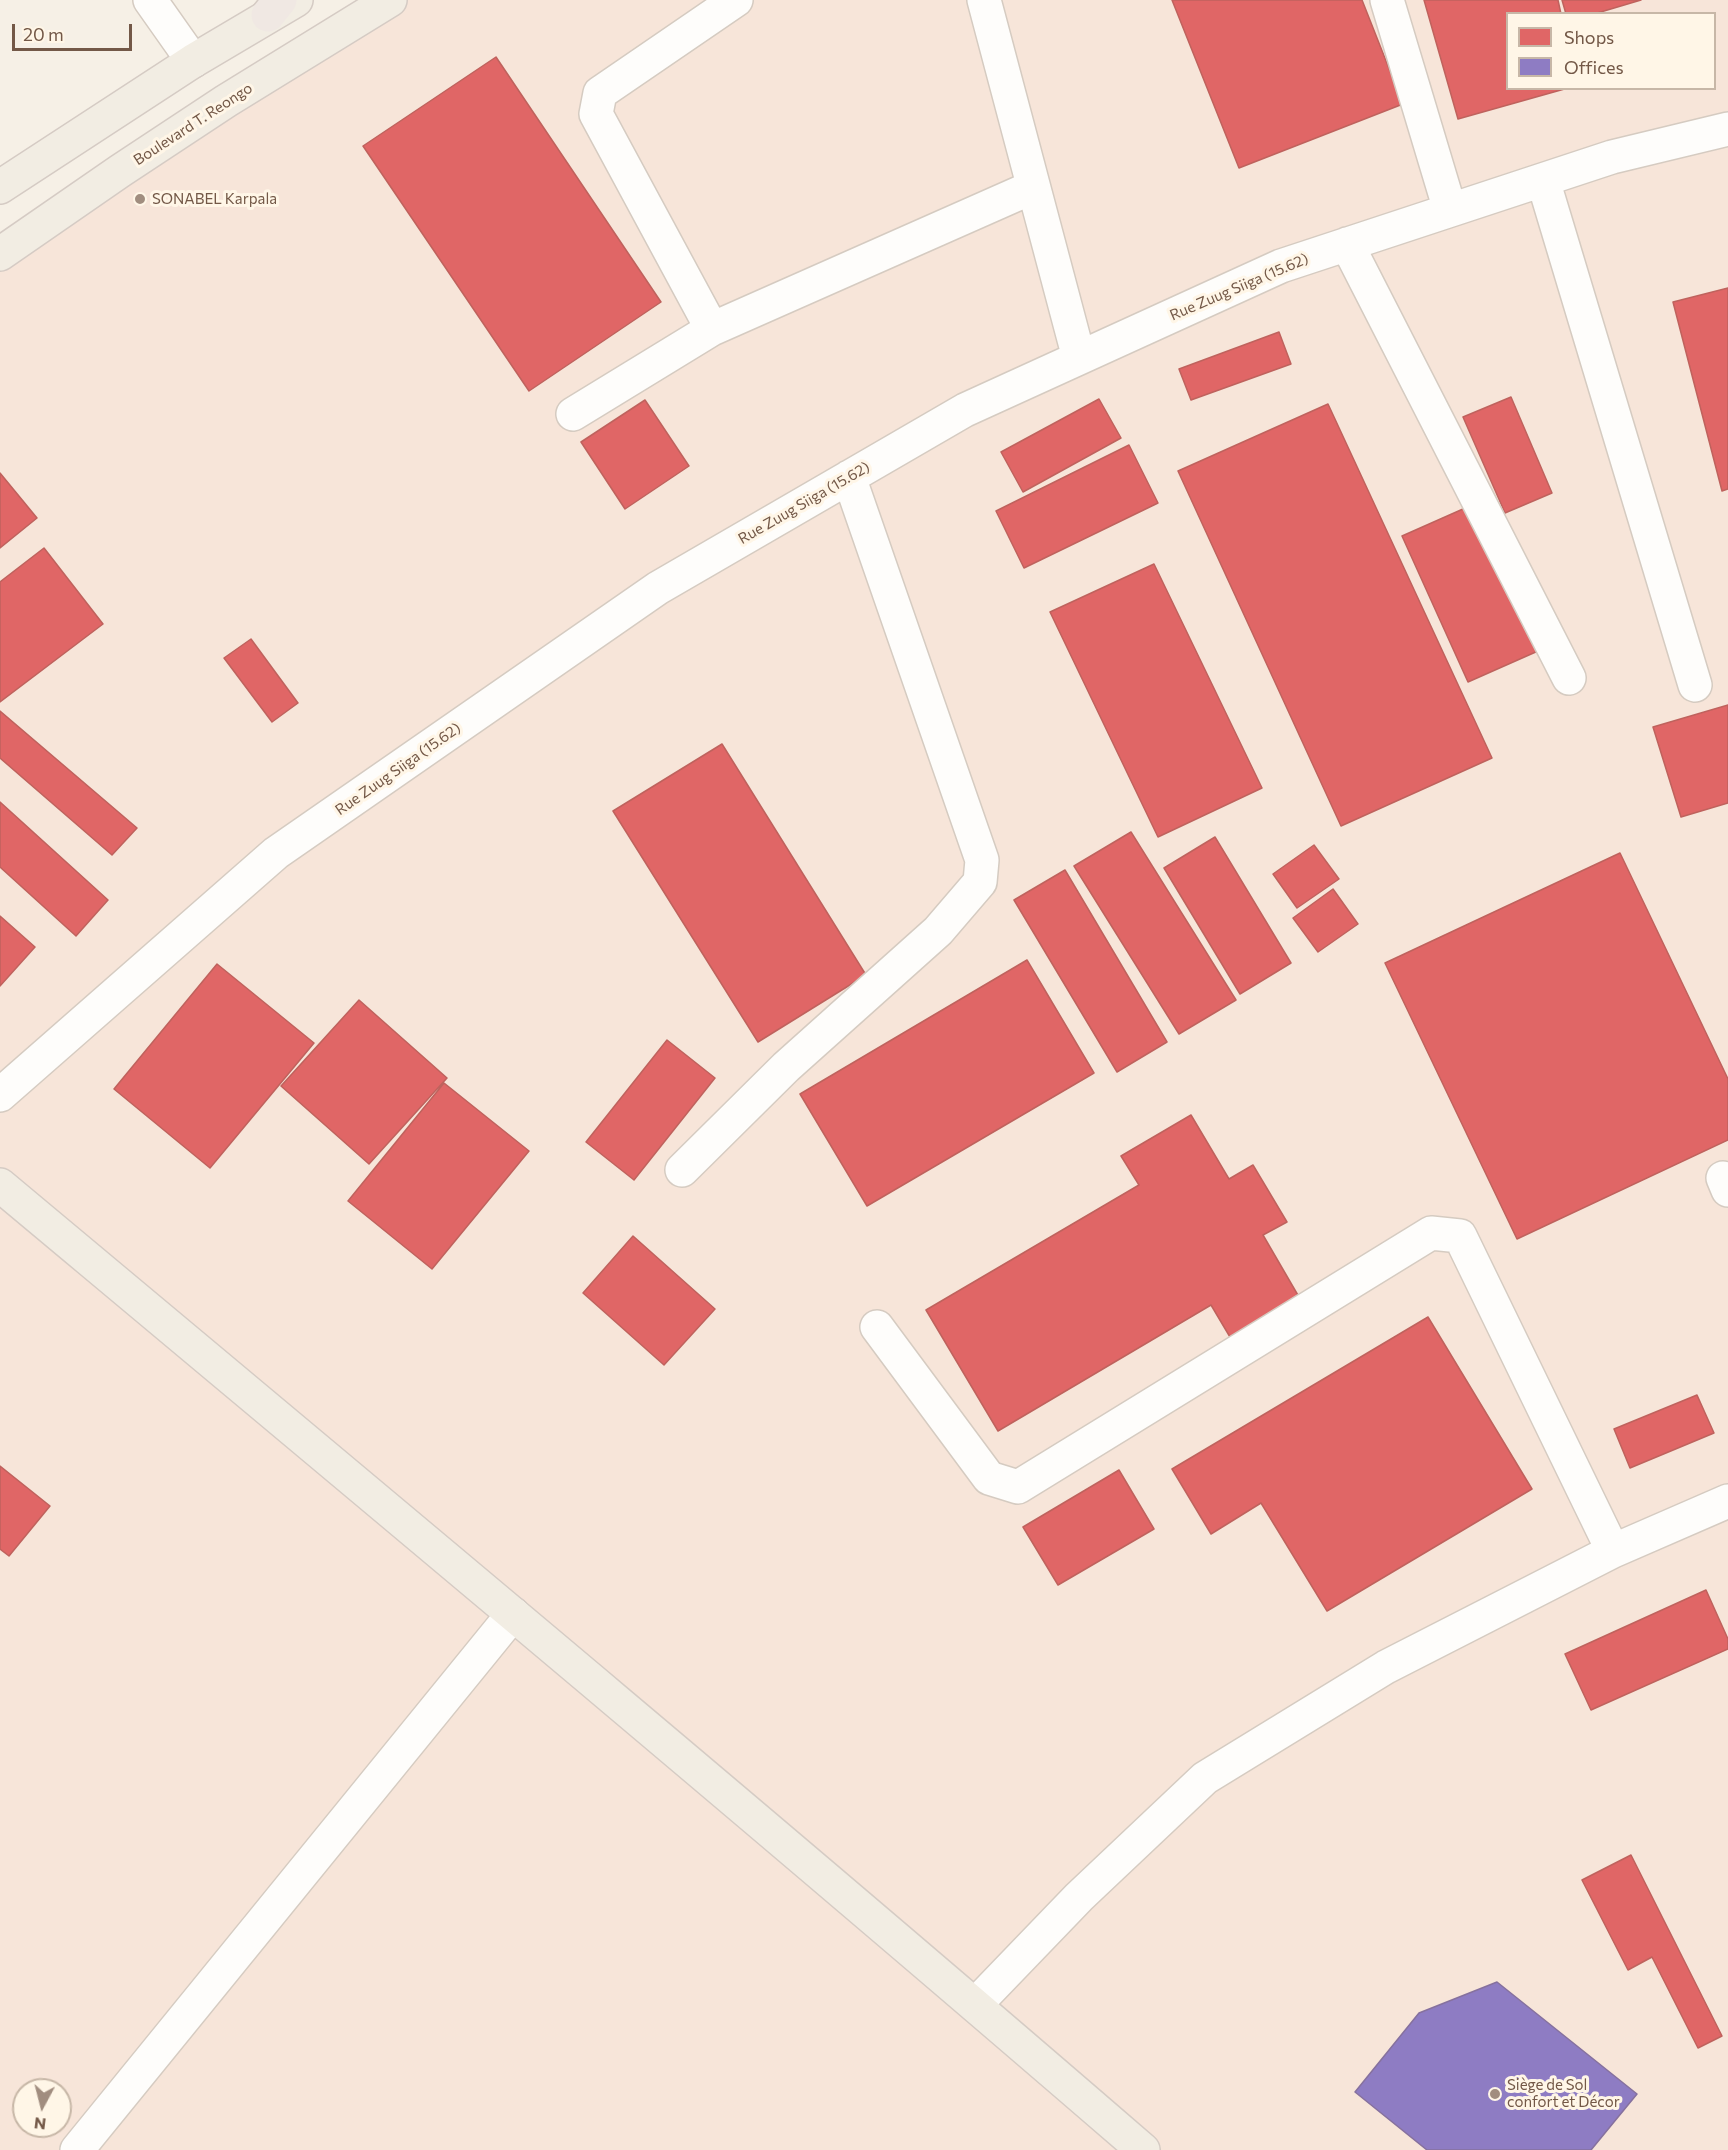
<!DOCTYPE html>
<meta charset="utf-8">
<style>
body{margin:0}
#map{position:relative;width:1728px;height:2150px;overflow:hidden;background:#f6f0e6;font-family:Commissioner,sans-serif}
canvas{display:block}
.legend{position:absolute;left:1506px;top:12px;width:210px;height:78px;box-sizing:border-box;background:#fff6e7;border:2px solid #c7b7a7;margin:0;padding:8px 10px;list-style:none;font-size:18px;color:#735847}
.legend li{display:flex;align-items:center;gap:12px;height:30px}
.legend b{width:30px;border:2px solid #c7b7a7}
.north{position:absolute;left:12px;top:2078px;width:60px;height:60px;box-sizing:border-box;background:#fff6e7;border:2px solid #c7b7a7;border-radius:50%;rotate:187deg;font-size:16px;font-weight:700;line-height:24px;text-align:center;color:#735847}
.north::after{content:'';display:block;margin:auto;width:21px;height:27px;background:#a18d7f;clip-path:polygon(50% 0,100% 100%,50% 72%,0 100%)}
.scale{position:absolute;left:12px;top:24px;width:120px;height:27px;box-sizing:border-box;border:3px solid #735847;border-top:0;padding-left:8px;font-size:18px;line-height:21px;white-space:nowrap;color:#735847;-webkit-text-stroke:4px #fff6e7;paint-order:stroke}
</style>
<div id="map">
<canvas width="1728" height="2150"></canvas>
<ul class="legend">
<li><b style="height:16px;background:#e06666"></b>Shops</li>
<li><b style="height:16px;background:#8e7cc3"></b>Offices</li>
</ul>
<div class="north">N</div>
<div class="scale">20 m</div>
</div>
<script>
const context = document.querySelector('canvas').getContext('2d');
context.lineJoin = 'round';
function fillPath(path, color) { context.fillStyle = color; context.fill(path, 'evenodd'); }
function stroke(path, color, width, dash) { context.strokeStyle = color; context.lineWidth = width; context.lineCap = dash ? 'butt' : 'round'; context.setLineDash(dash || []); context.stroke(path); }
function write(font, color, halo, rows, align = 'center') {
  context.font = font + ' Commissioner,sans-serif'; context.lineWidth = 6; context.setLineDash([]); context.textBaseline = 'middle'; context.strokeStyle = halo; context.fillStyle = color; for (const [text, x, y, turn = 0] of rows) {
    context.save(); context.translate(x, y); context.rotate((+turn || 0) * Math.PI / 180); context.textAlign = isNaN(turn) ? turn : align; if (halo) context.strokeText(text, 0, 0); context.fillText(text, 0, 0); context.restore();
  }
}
fillPath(new Path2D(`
 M390,0H1728V2150H0V254ZM1508,14H1714V88H1508ZM24,2090H60V2126H24Z`), '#f7e5d9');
const shops = new Path2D(`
 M1172,0H1362L1403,104L1239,168Z
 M1424,0H1558L1561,14H1508V88H1568L1458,119Z
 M1562,0H1641L1594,14H1566Z
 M496,57L661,302L529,391L363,146Z
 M1728,288V489L1722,491L1673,302Z
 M1279,332L1291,364L1191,400L1179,369Z
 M1511,397L1552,493L1505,513L1463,417Z
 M1099,399L1121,438L1023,492L1001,452Z
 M645,400L689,466L625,509L581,442Z
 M1328,404L1492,758L1341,826L1178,471Z
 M1129,445L1158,503L1024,568L996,511Z
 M0,473L37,518L0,548Z
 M1472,505L1538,651L1468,682L1402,536Z
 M44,548L103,624L0,702V582Z
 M1154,564L1262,788L1158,837L1050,612Z
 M251,639L298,703L272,722L224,658Z
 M1728,705V803L1681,817L1653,727Z
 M0,711L137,828L112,855L0,758Z
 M722,744L866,975L758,1042L613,811Z
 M0,802L108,900L76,936L0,867Z
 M1131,832L1236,1000L1179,1034L1074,866Z
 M1215,837L1291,963L1240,994L1164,868Z
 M1314,845L1339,879L1297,908L1273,874Z
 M1620,853L1728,1079V1140L1517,1239L1385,963Z
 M1065,870L1167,1042L1117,1072L1014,900Z
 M1333,889L1358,924L1318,952L1293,918Z
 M0,916L35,947L0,986Z
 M1027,960L1094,1073L867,1206L800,1094Z
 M217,964L314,1043L210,1168L114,1089Z
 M359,1000L447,1078L369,1164L281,1086Z
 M667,1040L715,1078L634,1180L586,1142Z
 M444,1083L529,1151L432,1269L348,1201Z
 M1191,1115L1229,1179L1253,1165L1287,1222L1263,1235L1299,1297L1230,1337L1211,1305L998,1431L926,1310L1139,1185L1121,1156Z
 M633,1236L715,1309L664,1365L583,1293Z
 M1428,1317L1532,1489L1327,1611L1261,1503L1211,1534L1172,1469Z
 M1697,1395L1714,1433L1630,1468L1614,1429Z
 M0,1466L50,1506L9,1556L0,1549Z
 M1119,1470L1154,1529L1058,1585L1023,1527Z
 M1706,1590L1728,1639V1649L1591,1710L1565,1654Z
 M1631,1855L1722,2036L1698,2048L1652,1957L1628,1970L1582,1880Z`);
fillPath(shops, '#e06666');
stroke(shops, '#bf625d', 1.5);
const offices = new Path2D(`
 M1497,1982L1637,2094L1591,2150H1427L1355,2092L1419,2013Z`);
fillPath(offices, '#8e7cc3');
stroke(offices, '#86719e', 1.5);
const minor = new Path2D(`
 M150,0L193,61
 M984,0L1079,358
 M1387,0L1450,210
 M1543,180L1695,685
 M1347,244L1569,678
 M712,329L596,114L600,93L736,0
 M573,414L712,329L1033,187
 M0,1095L276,853L658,588L965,410L1281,266L1612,157L1728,129
 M682,1170L786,1067L938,931L980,882L982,860L849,477
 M1723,1178L1728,1190
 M877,1327L989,1478L1018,1487L1431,1233L1460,1236L1613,1551
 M975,2005L1079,1897L1205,1778L1386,1667L1613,1551L1728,1501
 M77,2150L513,1614`);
const major = new Path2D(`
 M0,187L193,61L296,0
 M0,254L120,171L226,101L390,0
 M0,1185C383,1505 766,1824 1143,2150`);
const highway = new Path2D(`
 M268,15L280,0`);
stroke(minor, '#d5cbc1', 36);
stroke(major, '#d5cbc4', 36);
stroke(highway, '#d5cbc4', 36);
stroke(minor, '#fefdfb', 33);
stroke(major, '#f2ede3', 33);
stroke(highway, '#f0e8e3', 33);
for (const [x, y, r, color] of [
 [140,199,6,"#a18d7f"],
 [1495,2094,6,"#a18d7f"]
]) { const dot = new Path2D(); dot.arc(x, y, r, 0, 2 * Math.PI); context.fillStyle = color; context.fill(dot); stroke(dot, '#fff6e7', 2); }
write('15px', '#735847', '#fff6e7', [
 ["Boulevard T. Reongo",193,124,-33],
 ["Rue Zuug Siiga (15.62)",1239,287,-23],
 ["Rue Zuug Siiga (15.62)",804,503,-30],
 ["Rue Zuug Siiga (15.62)",398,769,-35]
]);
write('15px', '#735847', '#fff6e7', [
 ["SONABEL Karpala",152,199],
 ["Siège de Sol",1507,2085],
 ["confort et Décor",1507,2102]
], 'left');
</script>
